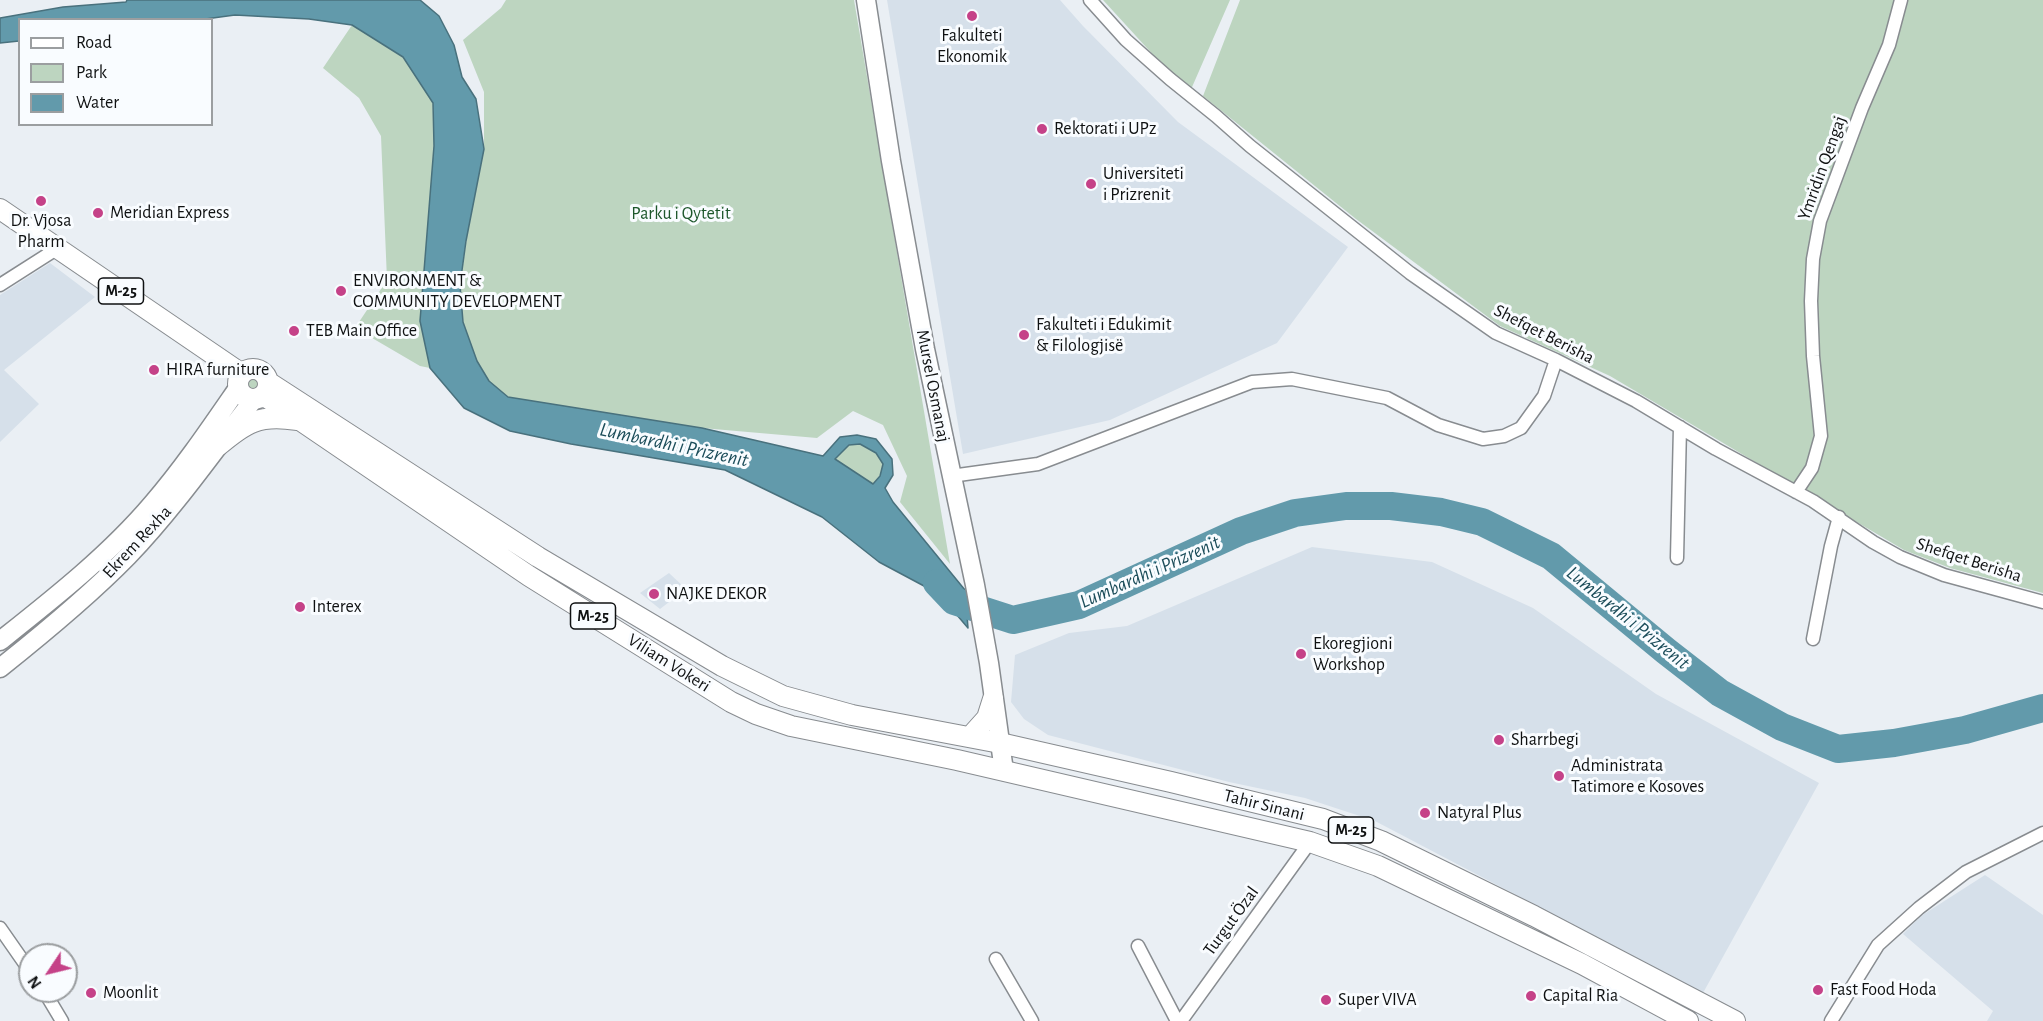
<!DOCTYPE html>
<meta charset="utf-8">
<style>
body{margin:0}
#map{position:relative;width:2043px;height:1021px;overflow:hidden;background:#eaeff4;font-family:"Alegreya Sans",sans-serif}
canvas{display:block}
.legend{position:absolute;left:18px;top:18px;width:195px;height:108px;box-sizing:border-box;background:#f9fcff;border:2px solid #9b9ea0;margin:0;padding:8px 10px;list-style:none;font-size:18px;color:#0f1112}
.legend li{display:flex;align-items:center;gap:12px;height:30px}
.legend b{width:30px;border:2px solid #9b9ea0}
.north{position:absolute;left:18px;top:943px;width:60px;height:60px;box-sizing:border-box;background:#f9fcff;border:2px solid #9b9ea0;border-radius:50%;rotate:235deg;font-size:16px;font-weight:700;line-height:24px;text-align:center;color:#0f1112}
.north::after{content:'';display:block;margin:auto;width:21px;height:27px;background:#c54288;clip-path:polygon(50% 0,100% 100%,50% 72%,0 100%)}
</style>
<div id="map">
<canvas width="2043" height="1021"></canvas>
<ul class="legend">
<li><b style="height:8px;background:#fff"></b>Road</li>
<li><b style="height:16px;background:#bdd5c0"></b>Park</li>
<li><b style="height:16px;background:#629aab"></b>Water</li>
</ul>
<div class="north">N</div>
</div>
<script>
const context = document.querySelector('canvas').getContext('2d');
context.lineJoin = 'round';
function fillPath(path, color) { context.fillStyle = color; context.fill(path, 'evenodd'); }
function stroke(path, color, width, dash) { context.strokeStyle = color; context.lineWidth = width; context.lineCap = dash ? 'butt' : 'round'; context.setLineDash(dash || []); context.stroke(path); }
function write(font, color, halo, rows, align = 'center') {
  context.font = font + ' "Alegreya Sans",sans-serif'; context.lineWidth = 6; context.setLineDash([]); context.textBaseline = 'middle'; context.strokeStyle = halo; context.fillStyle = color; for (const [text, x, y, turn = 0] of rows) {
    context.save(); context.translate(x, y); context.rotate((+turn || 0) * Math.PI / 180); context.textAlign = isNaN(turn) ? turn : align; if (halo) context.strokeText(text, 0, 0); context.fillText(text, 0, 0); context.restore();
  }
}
fillPath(new Path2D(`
 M887,0H1060L1083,26L1178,122L1348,247L1277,343L1110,420L963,454Z
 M50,263L95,297L4,370L39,404L0,442V295Z
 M1312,547L1432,562L1533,608L1656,694L1819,783L1703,993L1375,821L1305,798L1229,782L1048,735L1024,719L1011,702L1015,655L1069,633L1127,626Z
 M669,573L686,589L660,609L640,593Z
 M1985,875L2043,915V1021H1987L1993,1011L1903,934L1921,916Z`), '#d6e0ea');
fillPath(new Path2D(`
 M506,0H854L950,564L900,502L907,476L883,425L853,411L817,438L702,428L508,397L489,381L477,361L463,322L460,285L471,209L484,149V92L463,40L501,8Z
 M1103,0H1230L1189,94Z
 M1240,0H2043V593L1950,568L1904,550L1610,376L1500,326L1356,219L1203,96Z
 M352,25L403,57L433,103L434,146L420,321L430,368L420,366L355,328L387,280L381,136L359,98L323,68Z
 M249,372C260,370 264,376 266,386L247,396L244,393L242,378Z
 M860,444L876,453L883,464L880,475L873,484L835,459L849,445Z`), '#bdd5c0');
const water = new Path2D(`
 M127,0H420L439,16L454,45L462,77L476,99L484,149L466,241L460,285L463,322L477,361L489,381L508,397L702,428L823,456L840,437L857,435L876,439L892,459L893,475L885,488L893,502L965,590L968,628L939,594L879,562L822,517L725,470L571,444L510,431L464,408L430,368L420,321L434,146L433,103L403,57L352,25L309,19L235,15L198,20H20L19,41L0,43V18L63,7L126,2ZM860,444L876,453L883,464L880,476L873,484L835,459L849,445Z`);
fillPath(water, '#629aab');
stroke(water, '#49717d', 1.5);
stroke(new Path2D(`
 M937,583L954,601L1013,620L1079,605L1241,531L1295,513L1346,506H1391L1441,512L1482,522L1551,556L1666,651L1720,693L1782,727L1838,749L1894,743L1965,730L2043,708`), '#629aab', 28);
const street = new Path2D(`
 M1090,0L1126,40L1170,79L1216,116L1250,146L1410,273L1496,333L1556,360L1636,401L1716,449L1813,501L1873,542L1900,557L1944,575L2043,602
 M0,285L58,248
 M951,476L1038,464L1252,382L1292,379L1387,398L1438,425L1483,439L1504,436L1521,428L1544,396L1556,360
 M1796,492L1812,468L1821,436L1813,356L1811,301L1813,259L1820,221L1862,108L1889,45L1901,0
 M1677,558L1680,427
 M1813,639L1831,546L1839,517
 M0,928L30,971
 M1138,946L1177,1021
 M996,959L1032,1021
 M44,991L62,1021
 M1181,1021L1310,842
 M1831,1021L1878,945L1919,908L1966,872L2043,833`);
const secondary = new Path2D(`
 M866,0L891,161L925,349L975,585L989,663L1004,771
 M0,641C53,599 109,555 153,503C184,467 211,427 238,388
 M0,668C44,633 89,596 128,556C174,508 213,452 254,399`);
const primary = new Path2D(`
 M0,209L242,374
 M238 384a15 15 0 1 1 30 0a15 15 0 1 1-30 0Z
 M268,382L538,557L722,666L783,696L852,715L1000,743L1171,782L1323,819L1381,841L1534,916L1735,1021
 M263,395L529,576L731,702L756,714L791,726L957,760L1310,842L1378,866L1582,964L1688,1021
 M218,446C245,423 259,414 296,420
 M970,737L987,718L993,699`);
stroke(street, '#888c90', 15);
stroke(secondary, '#888c90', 21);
stroke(primary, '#888c90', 22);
stroke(street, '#fff', 12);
stroke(secondary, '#fff', 18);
stroke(primary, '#fff', 20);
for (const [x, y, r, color] of [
 [972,16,6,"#c54288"],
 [1042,129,6,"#c54288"],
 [1091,184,6,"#c54288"],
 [41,201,6,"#c54288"],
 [98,213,6,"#c54288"],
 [341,291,6,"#c54288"],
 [294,331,6,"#c54288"],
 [1024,335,6,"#c54288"],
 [154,370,6,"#c54288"],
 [654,594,6,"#c54288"],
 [300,607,6,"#c54288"],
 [1301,654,6,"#c54288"],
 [1499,740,6,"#c54288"],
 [1559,776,6,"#c54288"],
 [1425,813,6,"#c54288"],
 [1818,990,6,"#c54288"],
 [91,993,6,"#c54288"],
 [1531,996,6,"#c54288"],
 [1326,1000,6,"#c54288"]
]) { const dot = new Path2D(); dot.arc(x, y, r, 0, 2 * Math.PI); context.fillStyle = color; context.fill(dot); stroke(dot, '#f9fcff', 2); }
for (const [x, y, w] of [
 [121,291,45],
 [593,616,45],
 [1351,830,45]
]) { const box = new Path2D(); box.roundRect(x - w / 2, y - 13, w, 26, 4.5); context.fillStyle = '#f9fcff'; context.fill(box); stroke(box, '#0f1112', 1.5); }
write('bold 16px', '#0f1112', null, [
 ["M-25",121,291],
 ["M-25",593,616],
 ["M-25",1351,830]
]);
write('18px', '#0f1112', '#f9fcff', [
 ["Fakulteti",972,36,"center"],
 ["Ekonomik",972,57,"center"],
 ["Rektorati i UPz",1054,129],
 ["Universiteti",1103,174],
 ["i Prizrenit",1103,195],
 ["Meridian Express",110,213],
 ["Dr. Vjosa",41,221,"center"],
 ["Pharm",41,242,"center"],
 ["ENVIRONMENT &",353,281],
 ["COMMUNITY DEVELOPMENT",353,302],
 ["Fakulteti i Edukimit",1036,325],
 ["& Filologjisë",1036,346],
 ["TEB Main Office",306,331],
 ["HIRA furniture",166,370],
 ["NAJKE DEKOR",666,594],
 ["Interex",312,607],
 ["Ekoregjioni",1313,644],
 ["Workshop",1313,665],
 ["Sharrbegi",1511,740],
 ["Administrata",1571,766],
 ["Tatimore e Kosoves",1571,787],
 ["Natyral Plus",1437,813],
 ["Fast Food Hoda",1830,990],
 ["Moonlit",103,993],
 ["Capital Ria",1543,996],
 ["Super VIVA",1338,1000]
], 'left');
write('18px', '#0f1112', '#f9fcff', [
 ["Ymridin Qengaj",1822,168,-70],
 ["Shefqet Berisha",1544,334,27],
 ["Mursel Osmanaj",933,386,79],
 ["Ekrem Rexha",137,542,-47],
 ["Shefqet Berisha",1969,560,18],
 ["Viliam Vokeri",669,663,32],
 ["Tahir Sinani",1264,805,14],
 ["Turgut Özal",1231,921,-54]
]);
write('18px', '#1d572b', '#f9fcff', [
 ["Parku i Qytetit",681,214]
]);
write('italic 20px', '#1c4d5a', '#f9fcff', [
 ["Lumbardhi i Prizrenit",674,445,12],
 ["Lumbardhi i Prizrenit",1150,572,-24],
 ["Lumbardhi i Prizrenit",1628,618,39]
]);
</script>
